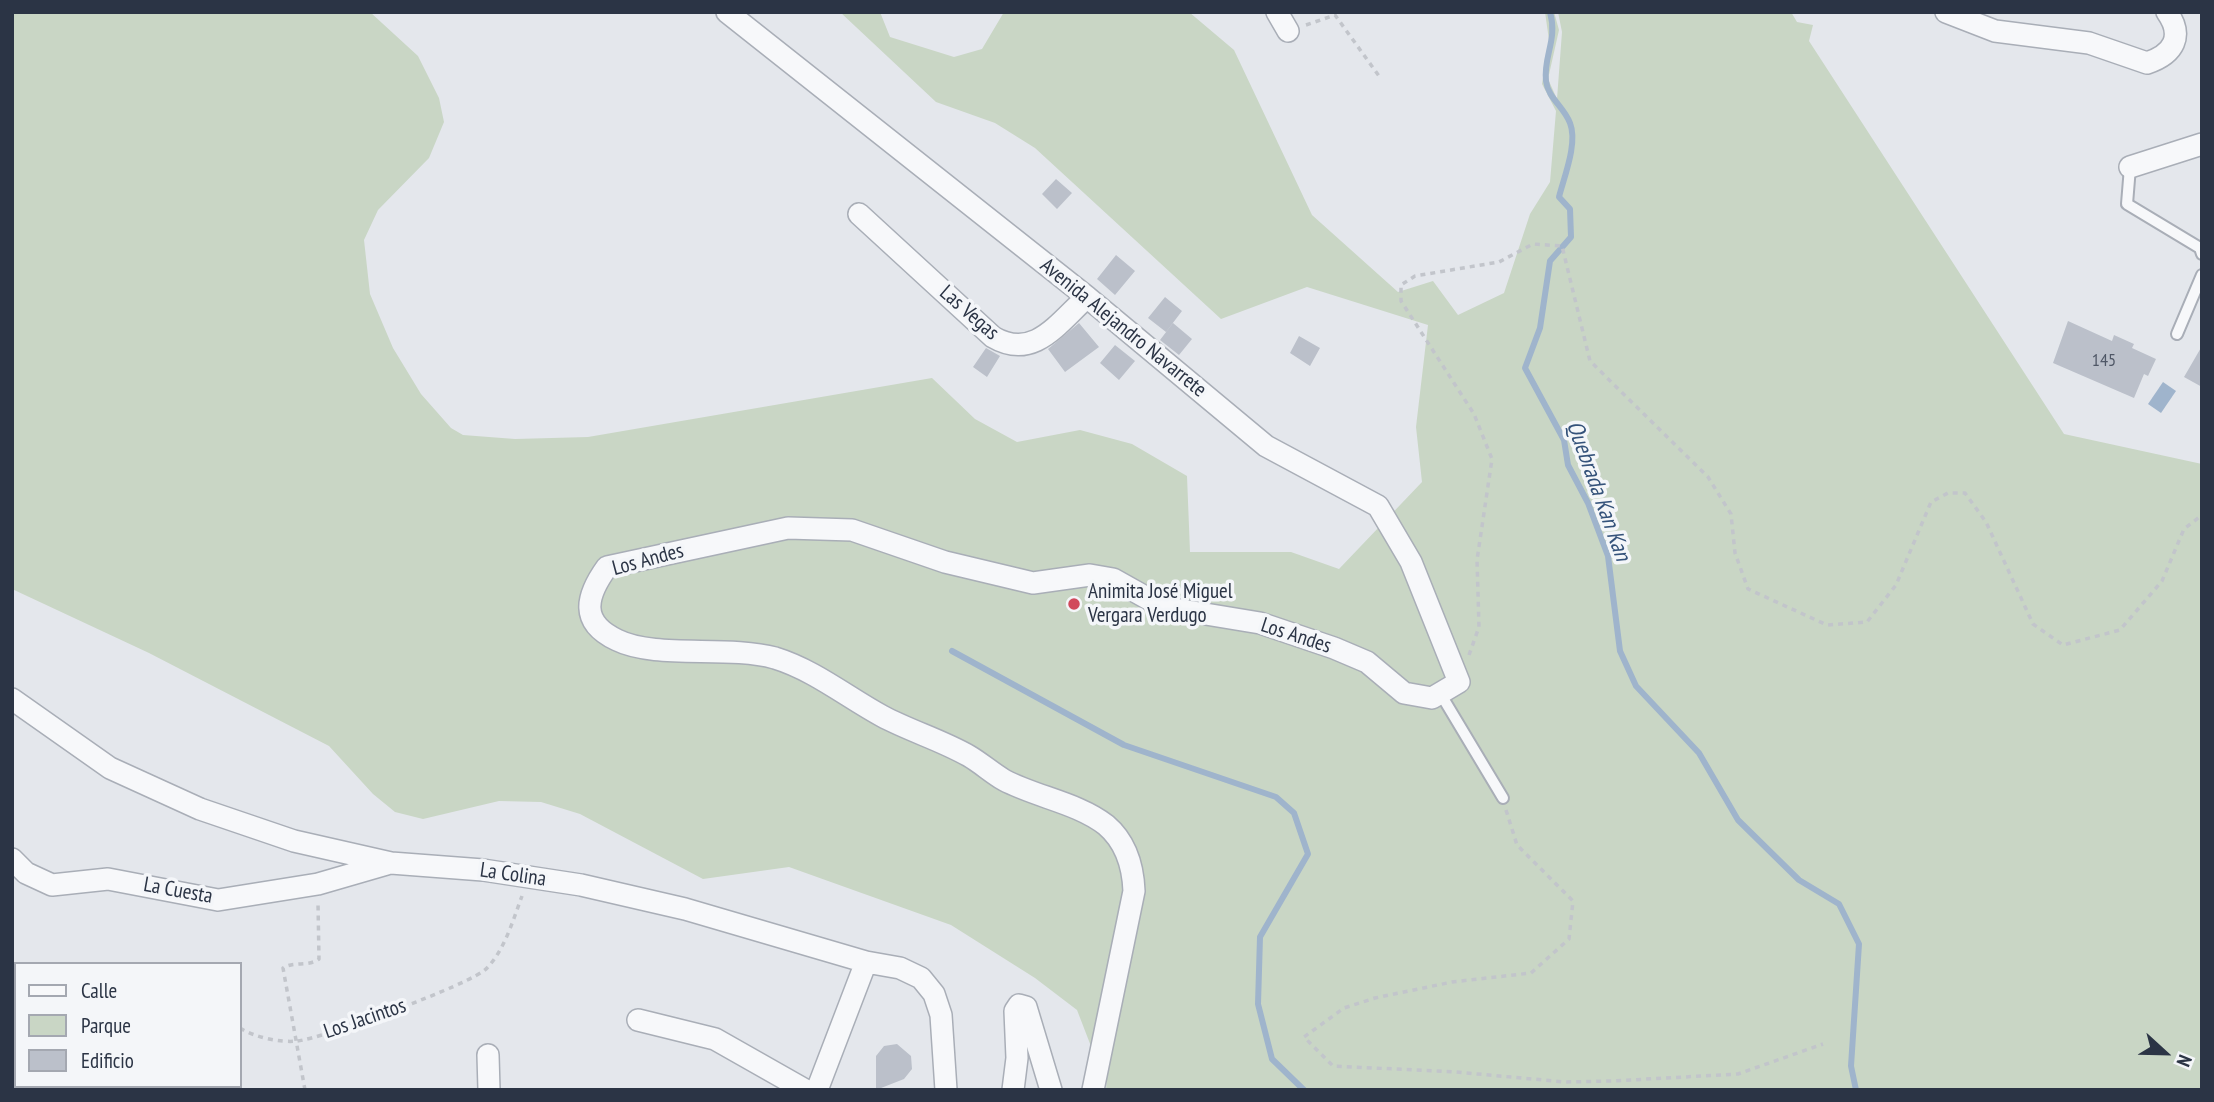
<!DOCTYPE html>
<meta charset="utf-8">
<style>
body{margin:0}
#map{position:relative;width:2214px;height:1102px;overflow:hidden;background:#e4e7ec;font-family:"PT Sans Narrow",sans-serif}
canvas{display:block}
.frame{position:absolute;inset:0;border:14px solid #2b3445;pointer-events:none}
.legend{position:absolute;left:14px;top:962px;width:228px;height:126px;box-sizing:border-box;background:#f4f6f9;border:2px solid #a4a8b1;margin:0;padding:9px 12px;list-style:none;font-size:21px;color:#2b3445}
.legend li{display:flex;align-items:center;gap:14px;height:35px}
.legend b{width:35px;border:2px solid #a4a8b1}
.north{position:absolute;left:2130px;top:1018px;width:70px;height:70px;-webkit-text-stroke:5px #f4f6f9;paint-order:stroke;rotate:112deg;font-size:19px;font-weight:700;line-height:28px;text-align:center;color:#2b3445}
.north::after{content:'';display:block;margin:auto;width:24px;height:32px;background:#2b3445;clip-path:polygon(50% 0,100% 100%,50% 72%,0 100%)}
</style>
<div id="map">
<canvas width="2214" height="1102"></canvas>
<div class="frame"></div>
<ul class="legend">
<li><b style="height:9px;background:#f7f8fa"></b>Calle</li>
<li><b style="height:19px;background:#c9d6c5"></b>Parque</li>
<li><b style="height:19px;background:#bbc0ca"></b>Edificio</li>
</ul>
<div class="north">N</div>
</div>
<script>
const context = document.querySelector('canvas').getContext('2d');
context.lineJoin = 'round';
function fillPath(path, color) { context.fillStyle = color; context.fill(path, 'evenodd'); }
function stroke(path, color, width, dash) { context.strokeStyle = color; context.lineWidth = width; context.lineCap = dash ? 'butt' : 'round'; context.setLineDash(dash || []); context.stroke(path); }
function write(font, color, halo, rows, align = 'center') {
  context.font = font + ' "PT Sans Narrow",sans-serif'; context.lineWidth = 7; context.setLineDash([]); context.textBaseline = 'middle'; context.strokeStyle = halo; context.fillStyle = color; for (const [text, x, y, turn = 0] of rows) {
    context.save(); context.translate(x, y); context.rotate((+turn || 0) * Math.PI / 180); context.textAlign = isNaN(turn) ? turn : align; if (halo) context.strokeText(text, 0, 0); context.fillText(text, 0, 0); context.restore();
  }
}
fillPath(new Path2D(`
 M12,12H370L418,56L439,98L444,122L429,158L378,210L364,240L370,294L393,348L421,394L451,428L463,435L515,439L588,437L932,378L975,419L1017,442L1080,430L1132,444L1187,476L1190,552H1291L1339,569L1422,482L1416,427L1428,325L1307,287L1221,319L1035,148L995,123L936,102L840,12H880L890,37L954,57L982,49L1004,12H1189L1234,50L1312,215L1398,292L1433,281L1458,315L1504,293L1530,214L1550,182L1556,111L1542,84L1549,40L1545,12H1554L1559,30L1548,79L1557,99L1562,32L1558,12H1791L1797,22L1813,25L1809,41L2064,434L2202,464V1090H1106L1107,1076L1099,1067L1077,1010L1035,978L951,925L789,867L703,879L580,814L541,802L499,801L423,819L395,812L373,794L329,746L149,653L12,589Z`), '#c9d6c5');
fillPath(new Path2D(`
 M2163,382L2176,391L2161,413L2148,404Z`), '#9fb4cc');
stroke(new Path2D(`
 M1550,12C1558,40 1543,56 1546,81C1548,98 1564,107 1570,123C1578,143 1564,177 1559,197L1570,209L1571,237L1550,261L1540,328L1525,368L1564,440L1568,465L1588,503L1608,556L1620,651L1636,686L1699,753L1738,820L1799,880L1839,904L1859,944L1851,1066L1856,1090
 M952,651L1124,745L1276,797L1294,813L1308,854L1260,937L1258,1004L1272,1059L1304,1090`), '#9fb4cc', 6);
fillPath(new Path2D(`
 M1056,179L1072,193L1057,209L1042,194Z
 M1116,255L1135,271L1115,295L1097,279Z
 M1165,297L1182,311L1166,332L1148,318Z
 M2068,321L2112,341L2114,335L2134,344L2132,348L2156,359L2148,376L2144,374L2134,398L2053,363Z
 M1079,323L1099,347L1065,372L1048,349Z
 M1173,323L1192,339L1179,355L1160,340Z
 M1299,336L1320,348L1310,366L1290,353Z
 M1115,345L1135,361L1119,380L1100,363Z
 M2202,346V387L2184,377Z
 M986,348L1000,356L987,377L973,367Z
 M897,1044L911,1056L912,1069L904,1079L876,1090V1056L884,1046Z`), '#bbc0ca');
const lane = new Path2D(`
 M2130,167L2127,204L2200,248L2202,254
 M2177,334L2202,275
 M1440,693L1503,798`);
const street = new Path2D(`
 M727,12L1087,297L1266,446L1378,506L1411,562L1459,682L1432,698L1404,693L1367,662L1334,648L1260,623L1163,607L1113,579L1090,575L1033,583L945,562L852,530L788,528L607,567C586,596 579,622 617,640C655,659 727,645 775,658C814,670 847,697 882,716C910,731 941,740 969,756C981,763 992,773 1004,780C1036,797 1078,803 1106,825C1126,842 1133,866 1134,891L1093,1090
 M1277,12L1288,31
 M1946,12L1995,31L2089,43L2147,63C2174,54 2184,36 2167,12
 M2130,167L2202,144
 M859,214L993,337C1034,361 1058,323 1087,297
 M12,699L110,768L200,809L294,841L391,863L483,870L581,885L685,909L866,962L900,968L921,978L934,994L941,1015L946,1090
 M12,859L26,873L52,885L108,879L218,900L318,884L387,864
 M638,1020L715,1039L805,1090
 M488,1055L489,1090
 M817,1090L866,962
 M1013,1090L1017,1058L1015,1011L1019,1005L1026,1007L1051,1090`);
stroke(lane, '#a9aeb7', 14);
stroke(street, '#a9aeb7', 24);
stroke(new Path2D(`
 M1306,25L1335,15L1379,76
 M1469,655L1479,627L1477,560L1492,459L1474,414L1401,301V285L1415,276L1499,262L1533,244L1562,246L1590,361L1708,477L1731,514L1735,553L1748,589L1827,625L1867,622L1896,585L1931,502L1948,493H1965L1986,522L2033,624L2063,645L2120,630L2162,581L2184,529L2202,515
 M1506,810L1517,845L1573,901L1569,939L1531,973L1452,982L1375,998L1344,1008L1304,1037L1333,1066L1456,1072L1565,1082L1612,1081L1738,1074L1823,1044
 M12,1027L16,1029
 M240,1028C254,1037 280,1043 297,1041C321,1039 473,984 487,968C505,949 513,920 522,896
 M133,1086L138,1090
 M77,1090L78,1086
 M305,1090L283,968C294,961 308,967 319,959L318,903`), '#c2c5cb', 3.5, [5, 5]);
stroke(lane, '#f7f8fa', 10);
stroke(street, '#f7f8fa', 21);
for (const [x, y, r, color] of [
 [1074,604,7,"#d1495b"]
]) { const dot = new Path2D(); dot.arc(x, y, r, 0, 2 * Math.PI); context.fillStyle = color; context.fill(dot); stroke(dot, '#f4f6f9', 2.5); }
write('18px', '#4f5766', null, [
 ["145",2104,361]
]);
write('21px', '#2b3445', '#f4f6f9', [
 ["Las Vegas",969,313,41],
 ["Avenida Alejandro Navarrete",1123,328,39],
 ["Los Andes",648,560,-15],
 ["Los Andes",1296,636,18],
 ["La Colina",513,875,8],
 ["La Cuesta",178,891,10],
 ["Los Jacintos",365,1019,-19]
]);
write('21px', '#2b3445', '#f4f6f9', [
 ["Animita José Miguel",1088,592],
 ["Vergara Verdugo",1088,616]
], 'left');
write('italic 23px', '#34527a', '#f4f6f9', [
 ["Quebrada Kan Kan",1598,491,70]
]);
</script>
